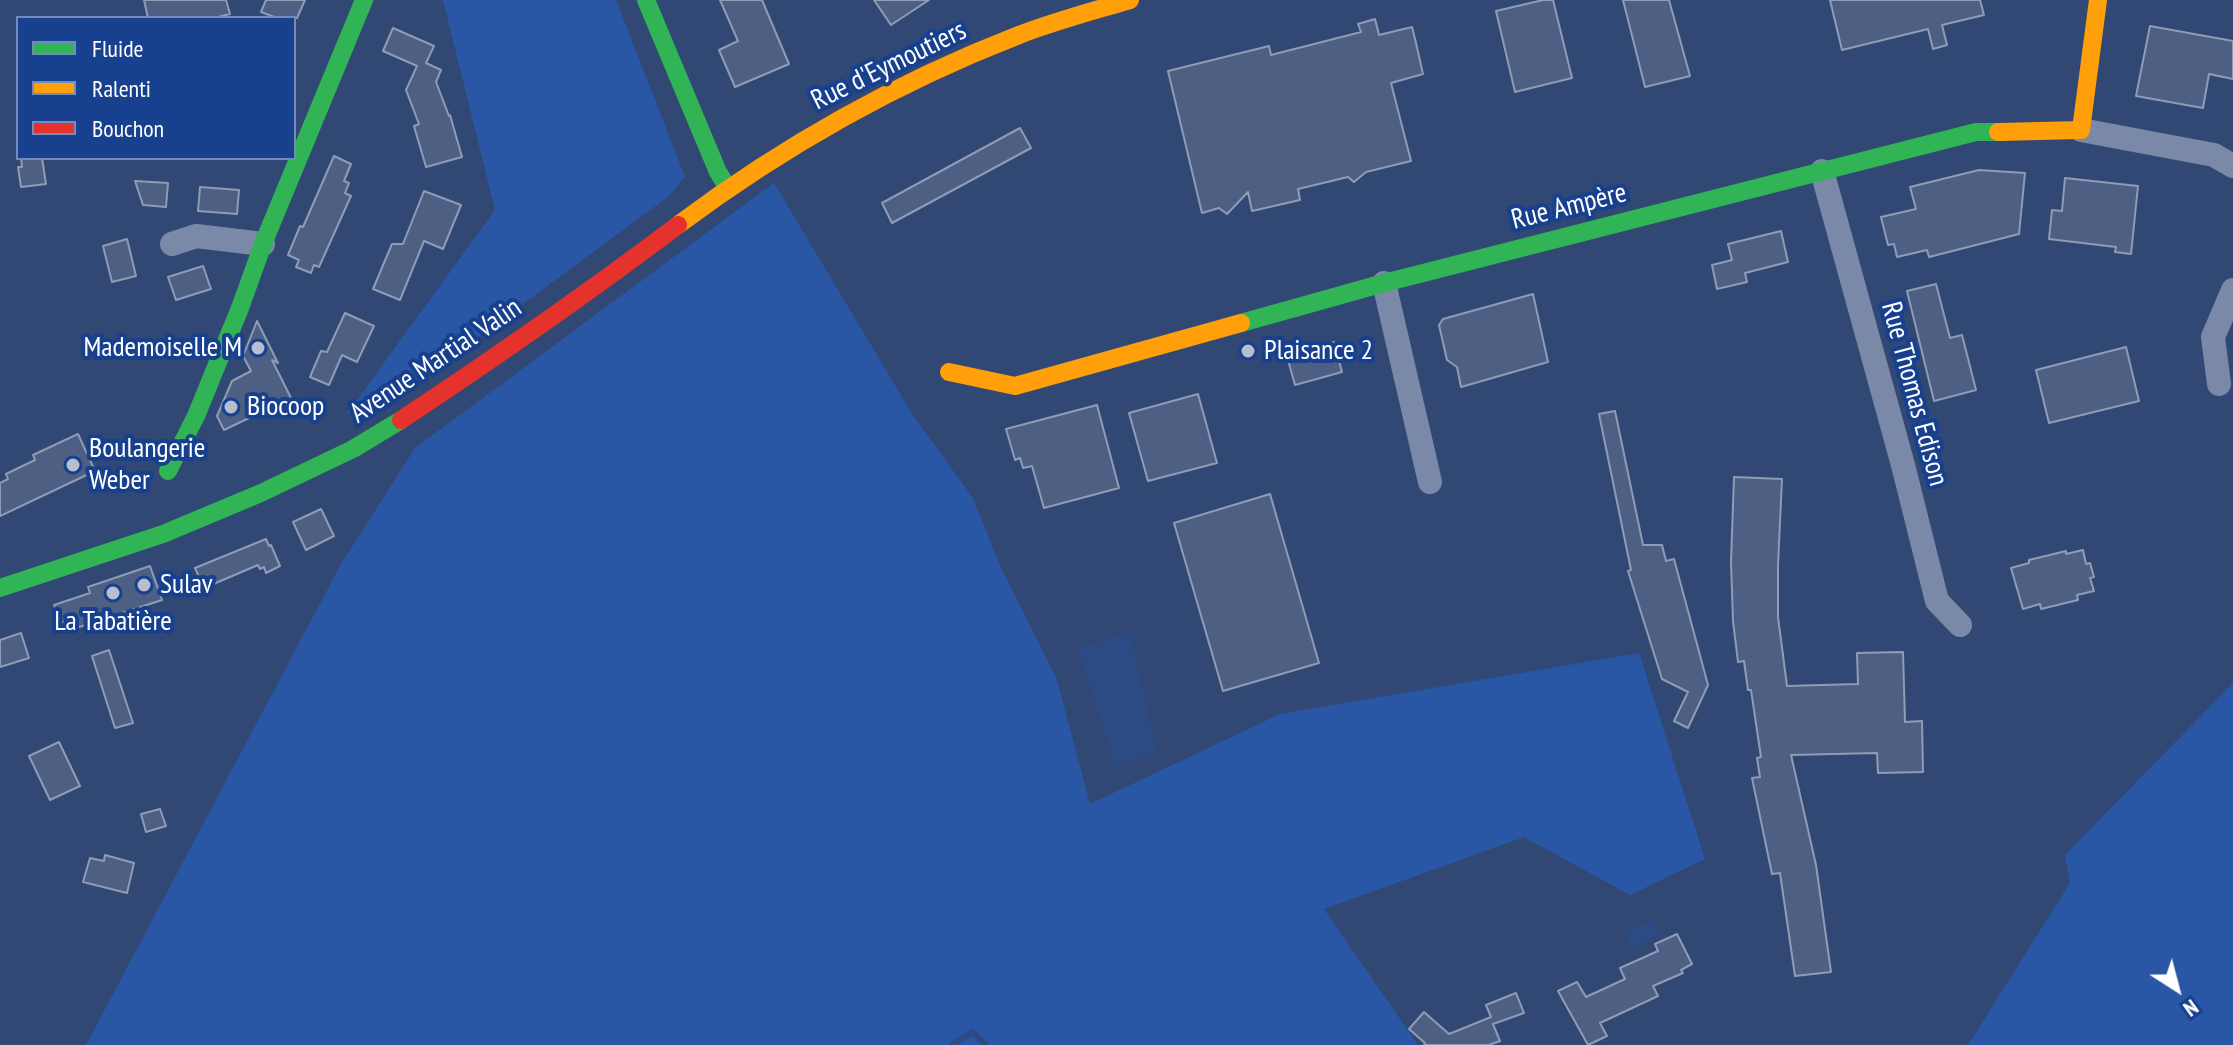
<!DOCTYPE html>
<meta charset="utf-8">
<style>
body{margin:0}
#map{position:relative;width:2233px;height:1045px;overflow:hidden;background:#324874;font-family:"PT Sans Narrow",sans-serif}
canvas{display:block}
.legend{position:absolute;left:16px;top:16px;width:280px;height:144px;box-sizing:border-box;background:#17408f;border:2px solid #748cbc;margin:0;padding:10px 14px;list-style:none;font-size:24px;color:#fff}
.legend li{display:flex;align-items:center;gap:16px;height:40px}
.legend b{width:40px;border:2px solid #748cbc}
.north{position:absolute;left:2137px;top:949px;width:80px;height:80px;-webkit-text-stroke:6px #17408f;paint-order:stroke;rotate:144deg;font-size:22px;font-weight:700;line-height:32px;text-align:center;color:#fff}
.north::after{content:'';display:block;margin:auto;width:28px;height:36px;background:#fff;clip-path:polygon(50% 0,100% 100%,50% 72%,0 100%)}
</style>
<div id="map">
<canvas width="2233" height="1045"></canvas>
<ul class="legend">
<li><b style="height:10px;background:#30b455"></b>Fluide</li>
<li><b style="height:10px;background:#ff9f0a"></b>Ralenti</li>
<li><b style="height:10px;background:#e5322d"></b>Bouchon</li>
</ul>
<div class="north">N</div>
</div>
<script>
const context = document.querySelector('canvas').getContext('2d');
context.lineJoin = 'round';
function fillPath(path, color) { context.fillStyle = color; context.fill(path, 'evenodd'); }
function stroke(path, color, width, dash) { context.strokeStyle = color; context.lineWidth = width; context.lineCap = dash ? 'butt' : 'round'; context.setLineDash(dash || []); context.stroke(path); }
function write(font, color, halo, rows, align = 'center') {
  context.font = font + ' "PT Sans Narrow",sans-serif'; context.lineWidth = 8; context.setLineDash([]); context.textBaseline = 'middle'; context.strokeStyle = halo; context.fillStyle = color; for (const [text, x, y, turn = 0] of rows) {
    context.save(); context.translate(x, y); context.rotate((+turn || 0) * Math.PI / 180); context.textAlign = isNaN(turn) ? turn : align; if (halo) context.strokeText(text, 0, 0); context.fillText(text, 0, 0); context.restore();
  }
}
fillPath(new Path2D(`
 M443,0H616L685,177L668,197L436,368L346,415L495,210Z
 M774,183L914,417L973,498L1002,570L1057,680L1090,804L1280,714L1639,653L1705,859L1630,895L1524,837L1324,909L1418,1045H86L341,564L415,448Z
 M2233,683V1045H1968L2070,883L2065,855Z`), '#2a56a6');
fillPath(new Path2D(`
 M1130,632L1157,751L1115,767L1078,648Z
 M1653,920L1660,934L1631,948L1624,933Z`), '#2c4a83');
stroke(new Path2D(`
 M952,1045L972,1032L986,1045`), '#2c4a83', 6);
const building = new Path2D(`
 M144,0H226L230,14L214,18H148Z
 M266,0H305L297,18H277L261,12Z
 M720,0H762L789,64L735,87L719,50L738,41Z
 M874,0H929L891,25Z
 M1543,0H1553L1572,78L1515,92L1496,11Z
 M1623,0H1669L1690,76L1645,87Z
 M1830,0H1980L1984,15L1942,25L1947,45L1933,49L1928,29L1842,50Z
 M1375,19L1379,35L1412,27L1416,43L1423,74L1391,83L1411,161L1366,172L1354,182L1348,177L1298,189L1300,200L1252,211L1248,192L1227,214L1219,208L1202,213L1168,71L1269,46L1271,55L1361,32L1358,24Z
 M2150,26L2233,41V79L2209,74L2203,108L2136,96Z
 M393,28L434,46L426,63L441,70L436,82L449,116L450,115L462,157L426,167L414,126L419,124L406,90L417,66L383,51Z
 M1020,128L1031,148L892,223L882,203Z
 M334,156L351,164L344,181L349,183L345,193L351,196L319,267L314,265L311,273L296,267L299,260L288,255L300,226L303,227Z
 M21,158H42L46,184L21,187L18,167H22Z
 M1979,170L2025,173L2019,234L1929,257L1927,250L1897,257L1894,244L1888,245L1881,217L1916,209L1910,187Z
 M2065,178L2138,186L2131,254L2115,252L2116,247L2049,239L2052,210L2062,211Z
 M135,181L168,183L166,207L143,205Z
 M200,187L239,190L237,214L198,211Z
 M424,191L461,205L443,249L424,241L400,300L373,289L392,244H403Z
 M1781,231L1788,262L1745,273L1747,282L1717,289L1712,265L1732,260L1728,244Z
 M127,239L136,276L112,282L103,246Z
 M203,266L211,289L176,300L168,277Z
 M1936,284L1950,338L1962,335L1976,390L1934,401L1907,291Z
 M1533,294L1548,362L1461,387L1457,367L1447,360L1439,325L1443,319Z
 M345,313L374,326L357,362L342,355L329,385L310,377L321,351L327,352Z
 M257,321L278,363L272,360L291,398L224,430L217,416L232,381L251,371L243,356Z
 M1334,342L1342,372L1295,385L1286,353Z
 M2126,347L2139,401L2049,423L2036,370Z
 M1198,394L1217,463L1148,481L1129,413Z
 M1097,405L1119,488L1044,508L1032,466L1023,468L1020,458L1015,460L1006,429Z
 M1615,411L1643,545H1662L1666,561L1674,559L1708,685L1688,728L1674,721L1688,692L1662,679L1628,571L1631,570L1599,414Z
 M78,434L95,471L0,516V483L8,479L6,474L35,460L33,455Z
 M1734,477L1782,479L1778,565V617L1787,686L1858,684L1857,653L1903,652L1905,722L1922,721L1923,772L1878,773L1877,753L1791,755L1816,865L1831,972L1795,976L1780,873L1772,874L1752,778L1760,777L1757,758L1761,757L1751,690H1748L1744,661L1738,662L1733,621L1731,562Z
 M1270,494L1319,663L1223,691L1174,523Z
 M321,509L334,536L306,550L293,522Z
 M266,539L269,546L271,545L280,566L266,573L264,567L260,569L258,565L204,588L195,568Z
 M2083,550L2086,564L2090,563L2094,577L2090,578L2094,591L2077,595L2078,600L2041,609L2040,604L2023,609L2011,568L2029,563V560L2066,551V554Z
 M150,566L162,600L67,631L64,622L60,623L54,605L90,593L88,587Z
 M21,633L29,658L0,667V640Z
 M109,650L133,723L115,728L92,656Z
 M59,742L80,786L50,800L29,756Z
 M160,809L166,826L146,832L141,814Z
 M105,855L134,863L127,893L83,882L90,858L104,861Z
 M1677,934L1692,964L1681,970L1683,973L1653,986L1658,996L1600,1023L1607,1036L1588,1045L1558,991L1577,982L1586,997L1625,979L1620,968L1658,951L1655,944Z
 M1516,993L1524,1013L1493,1024L1500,1041L1489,1045H1424L1425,1043L1409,1029L1424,1012L1449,1034L1491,1017L1486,1005Z`);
fillPath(building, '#4d5f82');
stroke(building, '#8e9cb5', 2);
stroke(new Path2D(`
 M2081,130L2214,155L2233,166
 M1822,171L1903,465L1937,601L1960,625
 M172,244L196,236L263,244
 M1384,283L1430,482
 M2219,384L2213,337L2233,290`), '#7989a7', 24);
stroke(new Path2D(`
 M646,0L718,172L728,188
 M1241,323L1384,283L1976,132H1998
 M168,471L196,416L240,308L263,244L364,0
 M0,588L163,534L261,493L353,449L401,420`), '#30b455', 18);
stroke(new Path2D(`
 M1998,132L2081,130L2098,0
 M678,225C785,145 895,83 1019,35C1055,21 1093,11 1130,0
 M949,372L1015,386L1241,323`), '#ff9f0a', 18);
stroke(new Path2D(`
 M401,420C496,357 588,293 678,225`), '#e5322d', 18);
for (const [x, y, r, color] of [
 [258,348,8,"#b7bfce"],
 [1248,351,8,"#b7bfce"],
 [231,407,8,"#b7bfce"],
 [73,465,8,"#b7bfce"],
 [144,585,8,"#b7bfce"],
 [113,593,8,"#b7bfce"]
]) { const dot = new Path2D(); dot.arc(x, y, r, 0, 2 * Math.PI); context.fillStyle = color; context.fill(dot); stroke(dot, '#17408f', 3); }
write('28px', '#fff', '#17408f', [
 ["Rue d'Eymoutiers",889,66,-26],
 ["Rue Ampère",1569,207,-14],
 ["Avenue Martial Valin",436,361,-34],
 ["Rue Thomas Edison",1914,394,75]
]);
write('28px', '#fff', '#17408f', [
 ["Mademoiselle M",242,348,"right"],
 ["Plaisance 2",1264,351],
 ["Biocoop",247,407],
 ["Boulangerie",89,449],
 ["Weber",89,481],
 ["Sulav",160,585],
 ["La Tabatière",113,622,"center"]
], 'left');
</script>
